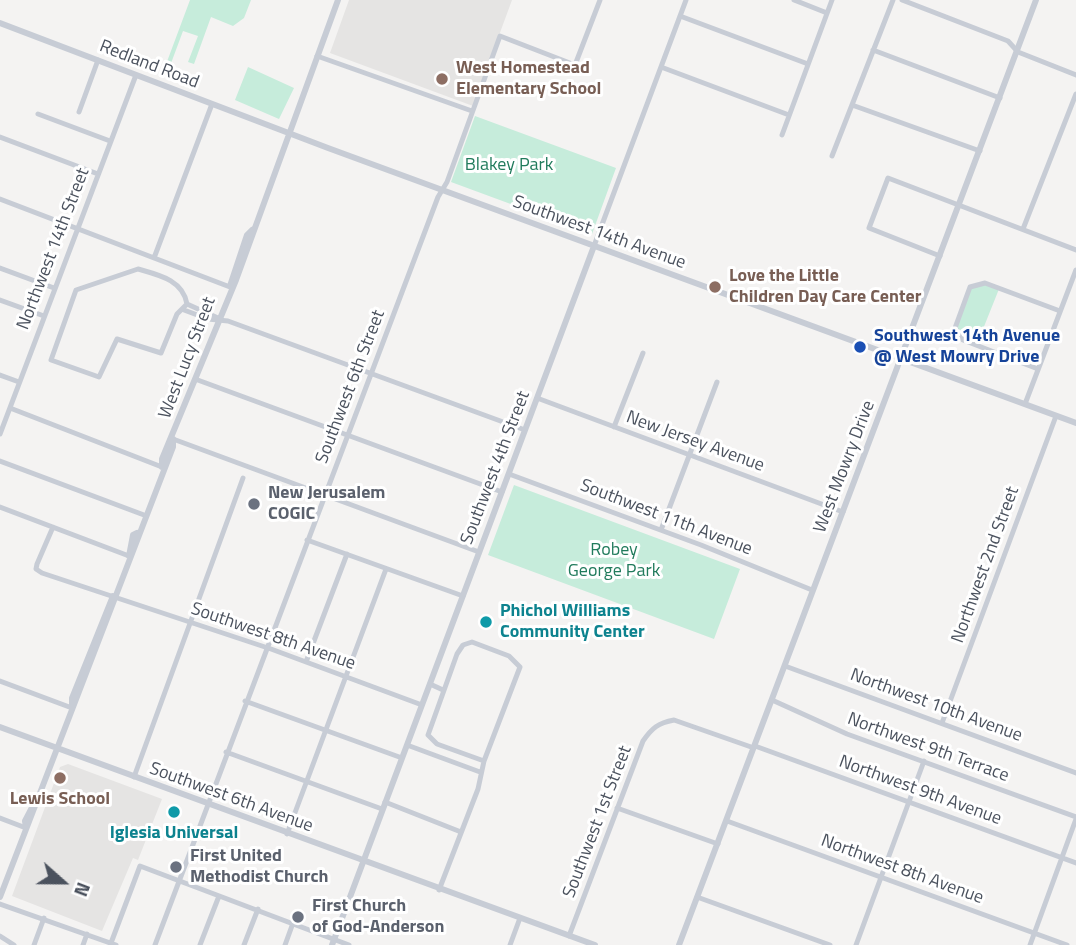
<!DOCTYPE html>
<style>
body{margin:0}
#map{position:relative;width:1076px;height:945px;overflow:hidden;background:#f4f3f2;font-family:"Titillium Web",sans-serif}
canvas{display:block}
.north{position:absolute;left:28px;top:847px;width:70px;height:70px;-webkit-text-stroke:5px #fff;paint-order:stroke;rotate:111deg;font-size:19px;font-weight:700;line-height:28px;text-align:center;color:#4b525e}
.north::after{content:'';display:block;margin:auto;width:24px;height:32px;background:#4b525e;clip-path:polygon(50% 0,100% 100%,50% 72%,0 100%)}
</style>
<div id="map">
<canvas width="1076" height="945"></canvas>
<div class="north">N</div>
</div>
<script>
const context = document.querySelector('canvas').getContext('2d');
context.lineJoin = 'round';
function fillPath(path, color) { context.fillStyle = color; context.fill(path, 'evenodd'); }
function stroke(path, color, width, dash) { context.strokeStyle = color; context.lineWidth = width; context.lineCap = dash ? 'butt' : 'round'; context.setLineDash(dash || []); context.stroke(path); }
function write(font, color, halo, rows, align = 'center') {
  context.font = font + ' "Titillium Web",sans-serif'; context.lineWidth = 6; context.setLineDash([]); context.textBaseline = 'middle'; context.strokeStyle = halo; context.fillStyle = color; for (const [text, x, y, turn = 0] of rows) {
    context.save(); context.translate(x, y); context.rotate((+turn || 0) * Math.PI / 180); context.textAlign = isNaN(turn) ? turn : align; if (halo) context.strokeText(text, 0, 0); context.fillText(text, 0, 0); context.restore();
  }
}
fillPath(new Path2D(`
 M349,0H512L473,106L330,53Z
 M68,764L162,799L138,860L133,858L102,931L12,896L60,767Z`), '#e5e4e3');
fillPath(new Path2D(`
 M190,0H251L244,18L233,26L211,17L194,64L188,62L198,36L183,31L170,66L179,70L176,80L162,75Z
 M248,67L294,88L279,119L235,100Z
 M475,116L616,168L592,234L451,182Z
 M985,283L999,289L977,344L963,339L956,328L971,287Z
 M514,485L740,569L714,639L488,555Z`), '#c6ecdb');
stroke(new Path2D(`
 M794,0L827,13
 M902,0L1008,41L1018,52L1076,75
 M680,16L808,64
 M873,50L1000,98
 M317,56L472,111
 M661,67L789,115
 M852,105L980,151
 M79,112L98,60
 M38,114L110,141
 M782,135L832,0
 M0,137L98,174
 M832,156L893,0
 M0,199L230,287
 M1023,229L1076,94
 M594,246L686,0
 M940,256L869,228L888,178L1076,250
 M154,258L212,104
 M0,268L54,288
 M138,269C159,275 183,280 187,304L177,314L161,353L117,339L99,377L51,360L76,290Z
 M0,300L44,316
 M187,304L218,318
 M184,310L208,319L228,321L525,430
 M1038,369L963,340L955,328L970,287L985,283L1060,311
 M0,375L19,382
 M195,379L502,492
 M537,398L843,512
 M1025,404L1076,270
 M10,408L162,467
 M614,427L643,353
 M0,434L136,75
 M173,439L479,552
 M0,461L144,515
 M509,474L701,545L812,590
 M0,507L129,556
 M53,527L37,564L36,569L42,573L271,649L422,705
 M661,530L717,382
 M307,540L463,596
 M472,642L509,656L520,667L484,761L437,744L428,735L457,654L463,645Z
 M306,662L347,554
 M785,666L1076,773
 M0,681L72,708
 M430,684L443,690
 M772,700L847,734L1076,817
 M245,701L402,758
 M942,723L1056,416
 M407,745L480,772
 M755,746L1076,863
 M226,752L382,809
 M134,777L243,478
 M385,802L461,832
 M617,808L718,844
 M0,818L26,828
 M727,821L1067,945
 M287,834L386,569
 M439,890L478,789L484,761
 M697,897L830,945
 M0,904L116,945
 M0,936L14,945
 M569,936L643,741C652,728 658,723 674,720L754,748
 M111,943L140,866L349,945
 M34,945L44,918
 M83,945L87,934
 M155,945L438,197L447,182L500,36L575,65L600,0
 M200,945L219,896
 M244,945L258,909
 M285,945L293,923
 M510,945L520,918
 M856,945L924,761
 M1030,945L1076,819`), '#c7ccd5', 5);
stroke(new Path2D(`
 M0,23L328,148L1076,423
 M230,286L247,235L252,230
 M162,467V459L236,280L338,0
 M129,556L133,535L137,533
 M72,706V698L113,596
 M0,727L595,945
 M26,828L25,821L37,798
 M0,897C57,746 115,596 173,447V439
 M332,945L594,246
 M679,945L1036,0`), '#c7ccd5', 6);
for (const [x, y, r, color] of [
 [442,79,7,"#8d6e63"],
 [715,287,7,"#8d6e63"],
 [860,347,7,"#1a4fb4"],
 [254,504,7,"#6b7280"],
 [486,622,7,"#0f9aa8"],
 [60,778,7,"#8d6e63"],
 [174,812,7,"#0f9aa8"],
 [176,867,7,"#6b7280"],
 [298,917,7,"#6b7280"]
]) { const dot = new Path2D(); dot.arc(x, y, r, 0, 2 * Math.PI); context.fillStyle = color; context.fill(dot); stroke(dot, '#fff', 2.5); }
write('18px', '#4b525e', '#fff', [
 ["Redland Road",149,65,21],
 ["Southwest 14th Avenue",599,233,20],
 ["Northwest 14th Street",54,249,-69],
 ["West Lucy Street",188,358,-69],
 ["Southwest 6th Street",351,387,-69],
 ["New Jersey Avenue",695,442,20],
 ["West Mowry Drive",845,467,-69],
 ["Southwest 4th Street",496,468,-69],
 ["Southwest 11th Avenue",666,518,21],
 ["Northwest 2nd Street",986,565,-70],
 ["Southwest 8th Avenue",273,637,19],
 ["Northwest 10th Avenue",936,706,20],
 ["Northwest 9th Terrace",928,748,20],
 ["Northwest 9th Avenue",920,791,20],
 ["Southwest 6th Avenue",231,798,20],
 ["Southwest 1st Street",598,822,-69],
 ["Northwest 8th Avenue",902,870,20]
]);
write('bold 18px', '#785e54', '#fff', [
 ["West Homestead",456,69],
 ["Elementary School",456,90],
 ["Love the Little",729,277],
 ["Children Day Care Center",729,298],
 ["Lewis School",60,800,"center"]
], 'left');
write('18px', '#217b5c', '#fff', [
 ["Blakey Park",509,166],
 ["Robey",614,551],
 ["George Park",614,572]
]);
write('bold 18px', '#164399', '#fff', [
 ["Southwest 14th Avenue",874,337],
 ["@ West Mowry Drive",874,358]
], 'left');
write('bold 18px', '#5b616d', '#fff', [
 ["New Jerusalem",268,494],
 ["COGIC",268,515],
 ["First United",190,857],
 ["Methodist Church",190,878],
 ["First Church",312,907],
 ["of God-Anderson",312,928]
], 'left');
write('bold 18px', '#0d838f', '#fff', [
 ["Phichol Williams",500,612],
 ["Community Center",500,633],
 ["Iglesia Universal",174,834,"center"]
], 'left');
</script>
